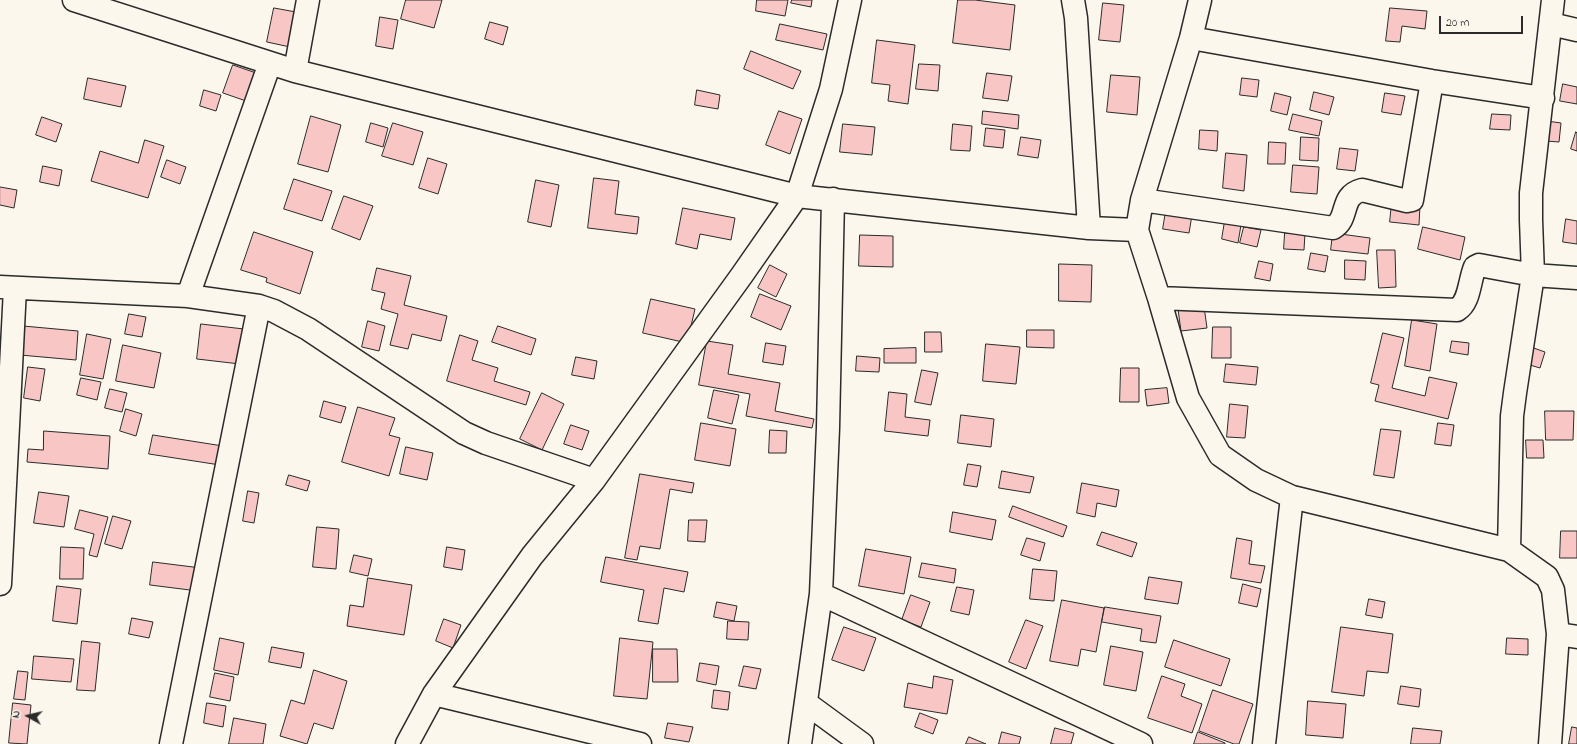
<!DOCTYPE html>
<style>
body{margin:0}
#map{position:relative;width:1577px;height:744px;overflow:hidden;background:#fbf7ec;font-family:"Indie Flower",sans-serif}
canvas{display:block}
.north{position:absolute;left:8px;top:696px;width:40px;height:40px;-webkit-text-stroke:3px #fbf7ec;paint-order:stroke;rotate:278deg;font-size:11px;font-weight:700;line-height:16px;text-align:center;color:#2b2b2b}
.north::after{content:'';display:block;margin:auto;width:14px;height:18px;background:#2b2b2b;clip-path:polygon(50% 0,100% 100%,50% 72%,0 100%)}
.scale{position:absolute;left:1439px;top:16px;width:84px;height:18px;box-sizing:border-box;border:2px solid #2b2b2b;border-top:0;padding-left:5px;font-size:12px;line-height:14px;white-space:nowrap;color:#2b2b2b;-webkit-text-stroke:3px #fbf7ec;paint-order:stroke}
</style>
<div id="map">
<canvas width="1577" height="744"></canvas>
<div class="north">N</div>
<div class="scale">20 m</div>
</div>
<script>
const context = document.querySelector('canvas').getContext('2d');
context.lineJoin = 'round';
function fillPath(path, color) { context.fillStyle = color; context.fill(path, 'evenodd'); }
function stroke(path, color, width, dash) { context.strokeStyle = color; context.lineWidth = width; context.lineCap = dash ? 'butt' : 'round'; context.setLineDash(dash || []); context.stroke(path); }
const building = new Path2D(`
 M406,0H442L434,28L401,19Z
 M757,0H788L785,16L756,11Z
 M792,0H812L811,7L791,3Z
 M958,0H975L1015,5L1010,50L953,43Z
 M1103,3L1124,5L1120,42L1099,40Z
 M274,8L296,12L290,47L267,42Z
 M1390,8L1427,11L1425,29L1402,26L1400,42L1386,41Z
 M380,17L398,20L393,49L376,46Z
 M490,22L508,27L503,45L485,39Z
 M780,24L827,34L823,50L776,40Z
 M877,40L915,45L908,104L888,101L890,85L872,83Z
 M751,51L801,71L793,89L744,69Z
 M919,64L940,65L938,91L916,89Z
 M233,65L259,74L249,102L223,93Z
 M987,73L1012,76L1008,101L983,98Z
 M1111,75L1140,77L1137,115L1107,112Z
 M88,78L126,86L121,107L84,99Z
 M1242,78L1259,80L1257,97L1240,95Z
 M1563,84L1577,87V104L1560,101Z
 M204,90L221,95L216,111L200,106Z
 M697,90L720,95L718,109L695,105Z
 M1314,92L1334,97L1329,115L1310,110Z
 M1275,93L1291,97L1287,115L1271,111Z
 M1385,93L1405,96L1401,115L1382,112Z
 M779,111L802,119L790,154L766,145Z
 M983,111L1019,115L1018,129L982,124Z
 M1293,114L1322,121L1319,136L1289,130Z
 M1492,114L1511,115L1510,130L1490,129Z
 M311,116L341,125L328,172L298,164Z
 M42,117L62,124L56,142L36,135Z
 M1547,121L1561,123L1559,142L1546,141Z
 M371,123L388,128L383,147L366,142Z
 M393,123L423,132L413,165L382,156Z
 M843,124L875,127L872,155L840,152Z
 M953,124L972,126L970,151L951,150Z
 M986,128L1005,130L1003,148L984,146Z
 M1200,130L1218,131L1217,151L1199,149Z
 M1576,132L1577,133V151L1571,149Z
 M1021,137L1041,140L1038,158L1018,155Z
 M1301,137L1319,138L1318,161L1300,160Z
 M145,140L164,146L148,198L91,181L100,151L138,163Z
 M1269,142L1286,143L1285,164H1268Z
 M1340,148L1358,150L1355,171L1337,169Z
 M1226,153L1247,155L1244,191L1223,188Z
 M428,158L447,164L438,194L419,188Z
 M167,160L186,167L180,184L161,177Z
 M1293,165L1319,167L1317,194L1291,192Z
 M43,166L62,170L59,186L40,182Z
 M594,178L619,181L615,214L639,217L637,234L588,228Z
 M294,179L332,191L322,221L284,209Z
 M536,180L559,185L551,227L528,222Z
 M0,187L17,190L14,208L0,205Z
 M344,196L373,206L360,240L332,229Z
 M1392,202L1420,205L1419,225L1390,222Z
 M683,208L735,218L731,240L700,234L697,249L676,244Z
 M1166,211L1192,215L1189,233L1163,229Z
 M1226,215L1242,219L1238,243L1222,239Z
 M1566,219L1577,221V244L1563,242Z
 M1244,227L1261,230L1257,247L1240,243Z
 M1423,227L1465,237L1460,260L1418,249Z
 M254,232L313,252L300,294L266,282L267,278L241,270Z
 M1285,233H1305L1304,250L1284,249Z
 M1333,233L1370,238L1368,254L1331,250Z
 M860,235L893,236V267L859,266Z
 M1377,250H1395L1396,287L1379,288Z
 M1311,253L1328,256L1325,272L1308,269Z
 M1345,260L1366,261L1365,280L1345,279Z
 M1259,261L1273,264L1270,281L1255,278Z
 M1059,264L1092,265L1091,302L1059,301Z
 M770,265L787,274L776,297L758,288Z
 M377,268L411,276L404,305L447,316L441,341L412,334L408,349L390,345L398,314L381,309L385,293L372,290Z
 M760,294L791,306L781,330L751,317Z
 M651,299L695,309L687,343L643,333Z
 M1203,299L1207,328L1181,331L1177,302Z
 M129,314L146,317L142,337L125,334Z
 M1412,320L1437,324L1430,371L1405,366Z
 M368,321L385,326L379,351L362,347Z
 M201,324L244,329L240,364L197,359Z
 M23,326L78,331L76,360L20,355Z
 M498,326L536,339L531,355L492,342Z
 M1213,327H1231V358H1212Z
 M1027,330H1054V348L1027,347Z
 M925,332H941L942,352H925Z
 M1383,333L1404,338L1392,388L1425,396L1429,377L1457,383L1448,419L1375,401L1379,385L1371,383Z
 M87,334L111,339L103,379L80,375Z
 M460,335L478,341L472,360L498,368L494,381L530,392L526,405L447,381Z
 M707,341L733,345L728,374L780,383L775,411L814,419L812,428L746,416L750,394L699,385Z
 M1452,341L1469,343L1468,355L1450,352Z
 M766,343L786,346L783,365L763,362Z
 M986,344L1020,347L1016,384L983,381Z
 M123,345L161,353L154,388L116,381Z
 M1528,346L1545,352L1540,368L1523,363Z
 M916,348V363H884V349Z
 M857,356L880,358L879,372L856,371Z
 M576,357L597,361L594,379L572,375Z
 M1226,364L1258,367L1256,385L1224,382Z
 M28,367L45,369L40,401L24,398Z
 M1121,368H1139V402H1120Z
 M922,370L938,373L931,405L915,402Z
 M81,378L101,382L97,400L77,395Z
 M1167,388L1169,403L1147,406L1145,390Z
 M110,389L127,393L122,412L105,408Z
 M714,390L739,395L732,424L708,418Z
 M889,392L907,394L905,417L930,420L928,436L885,431Z
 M542,393L564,404L542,450L520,439Z
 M324,401L346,407L341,423L320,417Z
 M1230,404L1248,406L1245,438L1227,437Z
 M358,407L395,418L389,435L400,438L389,476L342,462Z
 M126,409L142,414L136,436L120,431Z
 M1545,411H1574L1573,440H1546Z
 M961,415L994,419L991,447L958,443Z
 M701,423L736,429L730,466L695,460Z
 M1438,423L1454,425L1451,446L1435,444Z
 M571,425L589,431L582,450L564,444Z
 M1381,429L1401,431L1394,478L1374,475Z
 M770,430L787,431L786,453H769Z
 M44,431L110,436L108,469L27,462L28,449L43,450Z
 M153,435L223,446L220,465L149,454Z
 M1526,440H1543L1544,458H1527Z
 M406,447L433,453L427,480L400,474Z
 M968,464L981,466L977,487L964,485Z
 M1002,471L1034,477L1030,493L999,488Z
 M640,474L694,483L692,493L670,489L660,549L640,546L637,560L625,558Z
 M289,475L310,481L307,491L286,485Z
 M1082,483L1119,490L1116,507L1097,503L1095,517L1077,513Z
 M248,491L259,493L254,523L243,521Z
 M39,492L69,496L64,527L34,523Z
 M1013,506L1067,526L1063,537L1009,517Z
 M80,510L108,517L97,557L89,555L94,534L75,529Z
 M953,512L996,520L992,540L950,532Z
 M113,516L131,521L122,549L105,544Z
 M689,520H707L705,542L688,541Z
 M317,527L339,529L336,569L313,567Z
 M1561,531H1577V558H1560Z
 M1102,532L1137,543L1132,557L1097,545Z
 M1027,538L1045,543L1040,561L1021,555Z
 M1237,538L1252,541L1249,564L1265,566L1261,583L1231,578Z
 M61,547L84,548L83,579H60Z
 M447,547L465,550L462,570L444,567Z
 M866,549L911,557L904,594L859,586Z
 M354,555L372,559L368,576L350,572Z
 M606,557L688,572L684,592L664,588L658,624L638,621L644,590L601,582Z
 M153,562L201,568L198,591L150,585Z
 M922,563L956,569L954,583L919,577Z
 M1033,569L1057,571L1054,601L1030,599Z
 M1149,577L1182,582L1178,604L1145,599Z
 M368,578L412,585L404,635L347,626L350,605L363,607Z
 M1243,584L1261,589L1257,607L1239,603Z
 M57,586L81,589L77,624L53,621Z
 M957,587L974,590L969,615L951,611Z
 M911,595L930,602L921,627L902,620Z
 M1369,599L1385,602L1382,618L1366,615Z
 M1062,600L1104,608L1096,652L1081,649L1078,666L1050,661Z
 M717,602L737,606L734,621L714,617Z
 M1105,607L1161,616L1156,643L1140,641L1142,629L1102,622Z
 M132,618L153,622L149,638L129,634Z
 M444,619L461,625L453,648L436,641Z
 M1026,620L1043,626L1026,669L1009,662Z
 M728,621L749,622L748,640L727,639Z
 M844,627L876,638L864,671L832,660Z
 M1341,627L1393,634L1388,673L1367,671L1364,696L1332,692Z
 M220,638L244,643L238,675L214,670Z
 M620,638L653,642L647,699L614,696Z
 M1507,638L1528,639V655L1506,654Z
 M1174,640L1230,659L1221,686L1165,667Z
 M82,641L100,643L95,691L77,690Z
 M1111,646L1143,652L1136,691L1104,685Z
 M272,647L304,653L301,668L269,662Z
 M653,649H677L678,682H653Z
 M34,656L74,659L71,682L32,679Z
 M700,663L719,666L716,685L697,681Z
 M744,666L761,669L756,689L739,686Z
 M314,670L347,681L333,729L314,723L307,744L280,736L291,700L304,704Z
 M18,671L28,672L25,700L14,699Z
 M215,673L234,677L230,701L210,697Z
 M934,676L953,680L947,714L904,707L908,683L932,688Z
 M1162,676L1185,684L1181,696L1202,704L1192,733L1148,718Z
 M1401,686L1421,689L1419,707L1398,704Z
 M714,690L730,692L728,710L712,708Z
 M1213,690L1253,704L1239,744H1234L1199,731Z
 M1308,701L1346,704L1343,738L1306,735Z
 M13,703L31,705L27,744L9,743Z
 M207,703L226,706L223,727L204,723Z
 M920,713L938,720L933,734L915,727Z
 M234,718L266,724L263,744H229Z
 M668,723L693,727L689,742L665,738Z
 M1572,727L1577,728V744H1569Z
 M1055,728L1074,733L1071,744H1051Z
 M1413,728L1442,731L1440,744H1411Z
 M1002,732L1021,737L1019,744H999Z
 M1198,732L1225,743V744H1194Z
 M969,737L986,744H966Z`);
fillPath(building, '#f8c7c5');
stroke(building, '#2b2b2b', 1);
const street = new Path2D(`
 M74,0L295,71L797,196L1089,228L1137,230
 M1073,0L1076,18L1089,228
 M1200,0L1191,38L1142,200L1137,230L1159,298L1188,398L1220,455L1256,480L1292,497
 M1551,24L1577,30
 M1191,38L1432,81L1543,98
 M295,71L308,0
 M1142,200L1333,228C1350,218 1339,196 1362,190L1407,201L1412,200L1432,81
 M0,287L188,296L259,306L274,311L308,329L464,433L486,443L594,480
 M188,296L270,63
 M1159,298L1457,310C1470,302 1469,281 1475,267L1479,265L1533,275L1577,278
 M1509,550L1512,416L1515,393L1533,275L1531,220V193L1553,0
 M0,584L15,288
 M821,594L1141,744
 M434,694L640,744
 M806,703L862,744
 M171,744L259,306
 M407,744L434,694L532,556L594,480L742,275L797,196L831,89L850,0
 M800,744L821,594L828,428L833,199
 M1264,744L1292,497L1509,550L1547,577L1553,590L1558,634
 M1550,744L1558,634L1577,637`);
stroke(street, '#2b2b2b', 25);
stroke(street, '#fbf7ec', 22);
</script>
